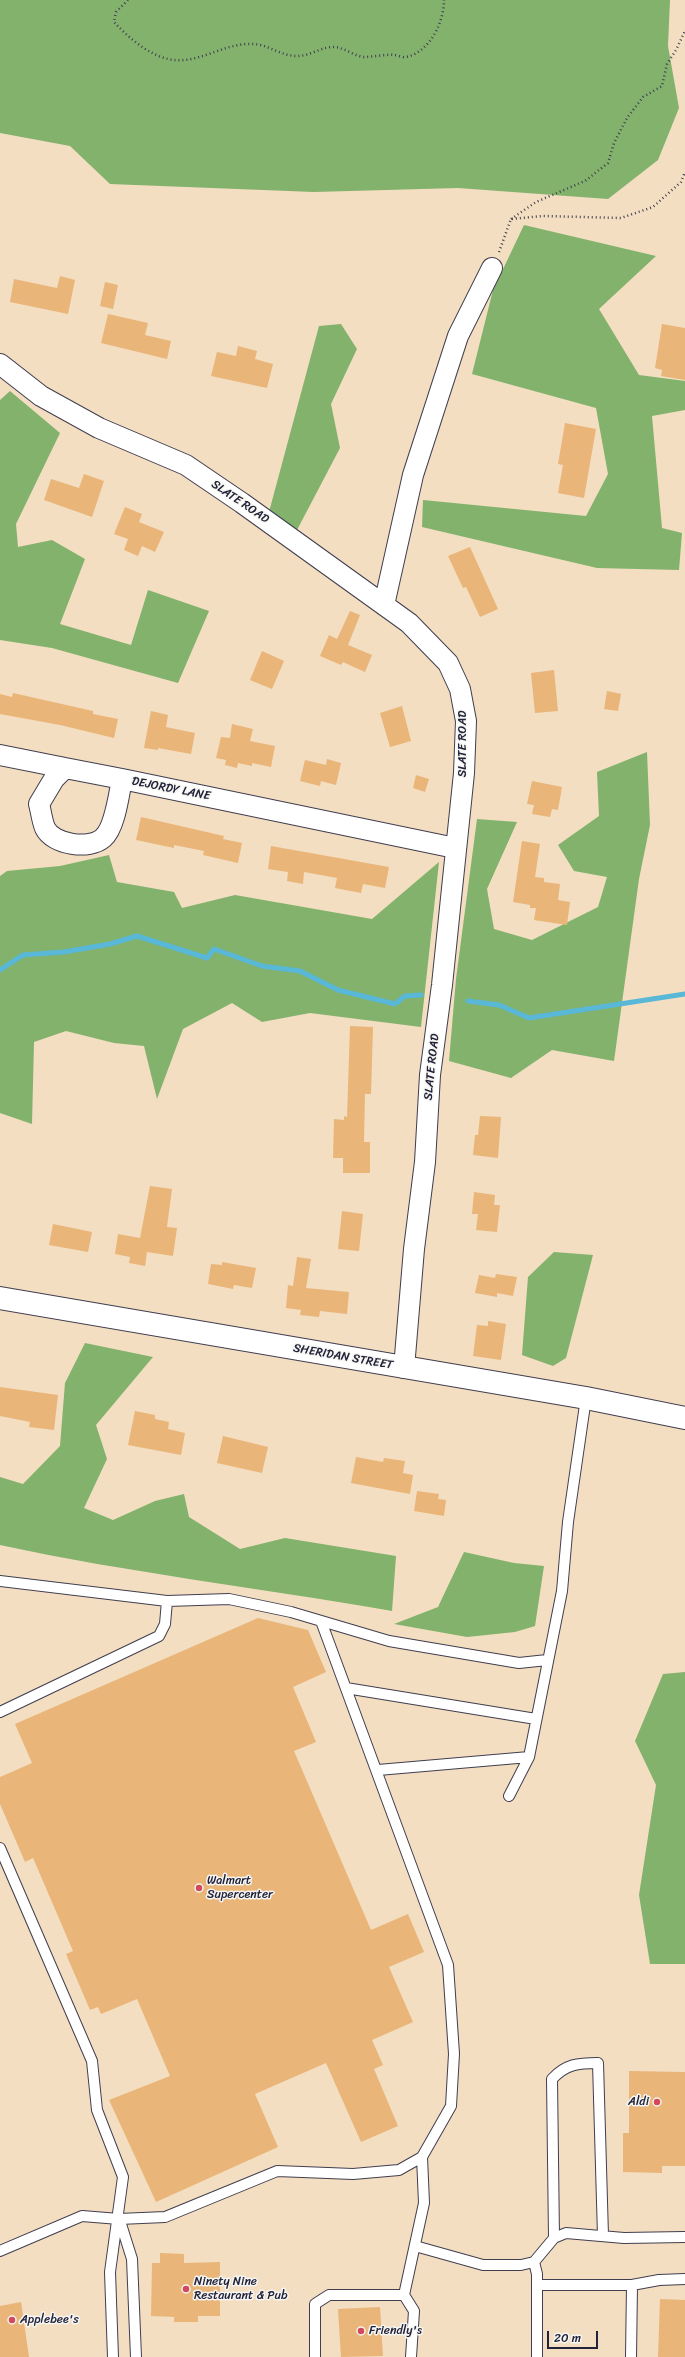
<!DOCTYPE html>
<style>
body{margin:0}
#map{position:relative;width:685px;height:2357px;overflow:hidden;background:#f3dec1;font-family:Sriracha,sans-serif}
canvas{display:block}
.scale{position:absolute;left:547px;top:2331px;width:51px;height:18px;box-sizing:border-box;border:2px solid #22223b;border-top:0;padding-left:5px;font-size:12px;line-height:14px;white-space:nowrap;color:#22223b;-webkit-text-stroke:3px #f6f6f2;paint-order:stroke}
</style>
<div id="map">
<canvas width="685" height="2357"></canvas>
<div class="scale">20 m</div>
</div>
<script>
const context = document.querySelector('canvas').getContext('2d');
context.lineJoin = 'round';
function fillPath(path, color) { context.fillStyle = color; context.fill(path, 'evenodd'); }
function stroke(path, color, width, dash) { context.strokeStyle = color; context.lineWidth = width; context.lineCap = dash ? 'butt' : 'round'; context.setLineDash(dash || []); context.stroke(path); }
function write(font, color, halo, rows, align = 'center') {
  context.font = font + ' Sriracha,sans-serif'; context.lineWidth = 3; context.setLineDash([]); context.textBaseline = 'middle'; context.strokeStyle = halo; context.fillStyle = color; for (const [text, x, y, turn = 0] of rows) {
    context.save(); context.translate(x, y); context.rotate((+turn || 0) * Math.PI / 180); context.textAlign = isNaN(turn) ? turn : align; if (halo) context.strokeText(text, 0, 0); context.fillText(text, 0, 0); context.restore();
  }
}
fillPath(new Path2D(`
 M0,0H670L668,46L679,108L658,160L608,199L458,188L314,192L110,184L70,146L0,133Z
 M524,225L656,256L599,309L639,375L685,381V410L652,416L662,528L682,533L679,570L597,568L422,527L423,500L586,516L608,474L596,408L472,374L493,290Z
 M341,324L357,349L331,404L340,448L297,530L269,512L319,326Z
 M10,391L60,433L16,524L18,547L52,540L85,559L60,624L131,645L148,590L209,611L178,683L52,648L0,640V400Z
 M647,752L650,825L639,879L614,1061L552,1050L511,1078L449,1061L456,979L477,819L517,822L487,889L494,929L532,940L598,907L607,877L574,871L558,845L599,816L597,772Z
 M109,855L117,882L174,892L182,908L235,895L372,919L439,862L421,1027L310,1013L262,1022L232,1003L183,1029L157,1099L144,1046L114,1043L66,1031L34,1042L32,1124L0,1113V876L7,871L60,866Z
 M554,1252L593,1255L566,1358L553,1366L522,1355L528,1277Z
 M85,1343L153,1357L96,1425L107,1459L84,1508L113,1520L155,1501L184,1494L189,1517L240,1549L285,1538L396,1556L392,1611C262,1588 129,1573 0,1545V1477L23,1484L60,1446L65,1383Z
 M464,1552L514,1563L544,1566L535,1626L515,1632L467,1637L394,1624L438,1607Z
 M685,1672V1964H650L639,1895L656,1785L635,1741L663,1674Z`), '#82b26c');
stroke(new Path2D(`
 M0,970L23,955L64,952L110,944L137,936L207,958L214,949L262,966L300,971L338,990L395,1004L405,996L421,995
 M468,1001L499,1005L529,1018L685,994`), '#59b7d7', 5);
fillPath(new Path2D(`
 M60,276L75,280L68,314L10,302L14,279L57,288Z
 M105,282L118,285L113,309L100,306Z
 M108,314L148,323L145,335L171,341L167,359L101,343Z
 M662,324L685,328V380L661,376L662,370L655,368Z
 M238,346L257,351L255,359L273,364L267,388L211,376L217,352L236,356Z
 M565,423L596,429L584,498L558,493L563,465L558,464Z
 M84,474L104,481L92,517L44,500L51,479L79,488Z
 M125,507L142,514L139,522L164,532L155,552L142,546L138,556L124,550L128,539L114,534Z
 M470,547L498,609L480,617L466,587L463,588L448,556Z
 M350,611L360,615L348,645L372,655L365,672L343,662L341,665L320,656L329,635L337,639Z
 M262,651L284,661L272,689L250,680Z
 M554,670L558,711L535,713L531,673Z
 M607,691L621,694L618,711L604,709Z
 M13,693L93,711V714L118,719L114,738L60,725L0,714V694L12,697Z
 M402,706L411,741L390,747L380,713Z
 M151,711L168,715L166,727L195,733L191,754L158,748V750L144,748Z
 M232,724L253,729L250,741L275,746L271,767L252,763V766L238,763L237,768L225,765L226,760L216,758L221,737L230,738Z
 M327,759L341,763L336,785L321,781L320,786L300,781L305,760L326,765Z
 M416,775L429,779L425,792L413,788Z
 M532,781L562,787L558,810L552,809L550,817L532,814L534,805L527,804Z
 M141,817L224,836L223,839L242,843L238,863L203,855L204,851L174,845V848L136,840Z
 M522,841L540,844L535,877L544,878V882L560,884L558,900L570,902L567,925L534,920L536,908H530V905L513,902Z
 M271,846L389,867L385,888L363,884L361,893L335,888L337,878L304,872L303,884L287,881L288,872L268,869Z
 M350,1026L373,1027L371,1094H365L364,1142H370V1173H343V1158H333L334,1119L344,1120V1116L347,1117Z
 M480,1116L501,1117L498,1158L473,1155L475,1135H478Z
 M150,1186L172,1189L167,1227L177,1228L173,1256L147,1252L145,1266L129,1263L130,1257L115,1254L118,1234L140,1238Z
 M474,1192L495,1195L494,1205H500L497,1232L476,1230L478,1214H472Z
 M342,1211L363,1214L359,1251L338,1249Z
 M53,1224L92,1232L88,1252L49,1245Z
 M297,1257L311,1259L306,1288L349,1292L347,1314L320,1311L319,1317L300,1315L301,1310L286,1308L288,1285L293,1286Z
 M222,1262L256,1268L252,1288L234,1285L233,1289L208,1284L211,1264L222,1265Z
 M496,1274L517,1277L513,1296L497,1293V1297L475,1293L479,1275L495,1278Z
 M488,1321L506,1324L501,1360L473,1356L477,1325L488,1326Z
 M0,1387L58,1395L54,1430L29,1427L30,1422L0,1416Z
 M135,1411L155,1415V1419L169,1422L168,1429L185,1433L181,1455L128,1445Z
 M223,1436L268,1447L262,1473L217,1463Z
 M356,1457L383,1462L384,1458L405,1461L403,1473L413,1475L410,1494L351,1483Z
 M417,1491L439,1494L438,1499L446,1500L444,1516L414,1511Z
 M258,1618L308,1630L326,1672L293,1687L316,1742L294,1751L371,1930L408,1914L424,1952L389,1967L413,2022L372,2040L383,2065L374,2069L398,2126L361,2142L326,2063L255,2094L278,2147L156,2202L109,2100L170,2076L137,1999L101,2014L98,2007L90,2010L66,1954L73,1951L33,1858L25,1862L0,1804V1777L32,1763L15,1724Z
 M629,2071L685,2072V2166H662V2173L623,2172V2133H629Z
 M160,2253L184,2254V2263L220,2262V2316H198V2322H174V2317L151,2316L152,2263H160Z
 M660,2299L685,2300V2357H658Z
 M21,2302L29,2357H0V2306Z
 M380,2307L383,2356L341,2357L338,2309Z`), '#e9b579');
const lane = new Path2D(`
 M0,1581L167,1601L229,1599L291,1612L389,1641L519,1663L547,1660
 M346,1688L536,1719
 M0,1712L159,1636L165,1624L167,1601
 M378,1770L529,1757
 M509,1796L529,1757L562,1591L568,1522L586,1398
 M0,1848L92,2061L97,2110L123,2177L110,2272L113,2357
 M120,2221L132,2259L136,2357
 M554,2238L552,2079C566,2064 578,2063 598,2063L603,2236
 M415,2246L483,2265H521L534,2262L554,2238L566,2233L624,2238L685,2237
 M0,2251L82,2216L119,2219L165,2217L277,2171L353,2174L399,2170L422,2157L451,2106L454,2054L448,1965L321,1621
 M534,2262L537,2274V2357
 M537,2285H632L631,2357
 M632,2285L659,2280L685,2279
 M315,2357V2304L329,2295H404
 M411,2357L414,2311L404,2295L424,2203L422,2157`);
const street = new Path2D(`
 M0,364L41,396L99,428L186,465L242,503L409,623L448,663L460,689L466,721L464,773L442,985L430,1075L425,1162L414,1249L404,1368
 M384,605L413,475L458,336L492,268
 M0,755L65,768L54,779L39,804C41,811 42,821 45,828C53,845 90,850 103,838C115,828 119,794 122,779L455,848
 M65,768L122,779`);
const secondary = new Path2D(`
 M0,1298L586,1398L685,1418`);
stroke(lane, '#413e4f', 12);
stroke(street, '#413e4f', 22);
stroke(secondary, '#413e4f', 24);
stroke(new Path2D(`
 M128,0L116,12L114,22C128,37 147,54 168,59C197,66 224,42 254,44C269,45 281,56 297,56C311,56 322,46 335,47C345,48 354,56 364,57C374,57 385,54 394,55C398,55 403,58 406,57C430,52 444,22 444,0
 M511,219L536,202L585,181L608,163L614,143L627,118L643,97L662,86L667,64L676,50L685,31
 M499,252L511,219L543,216L621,218L653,207L681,182L685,172`), '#413e4f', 2.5, [1, 3]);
stroke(lane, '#fff', 10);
stroke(street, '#fff', 20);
stroke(secondary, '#fff', 22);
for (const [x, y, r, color] of [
 [199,1888,4,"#d1495b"],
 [657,2102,4,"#d1495b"],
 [186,2289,4,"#d1495b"],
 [12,2320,4,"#d1495b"],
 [361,2331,4,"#d1495b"]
]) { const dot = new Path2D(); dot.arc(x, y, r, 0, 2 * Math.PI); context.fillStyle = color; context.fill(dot); stroke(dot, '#f6f6f2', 1.5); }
write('12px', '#22223b', '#f6f6f2', [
 ["SLATE ROAD",240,502,34],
 ["SLATE ROAD",463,744,-90],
 ["DEJORDY LANE",171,789,11],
 ["SLATE ROAD",432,1067,-84],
 ["SHERIDAN STREET",343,1357,10]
]);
write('12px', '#22223b', '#f6f6f2', [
 ["Walmart",207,1881],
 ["Supercenter",207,1895],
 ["Aldi",649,2102,"right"],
 ["Ninety Nine",194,2282],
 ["Restaurant & Pub",194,2296],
 ["Applebee's",20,2320],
 ["Friendly's",369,2331]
], 'left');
</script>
